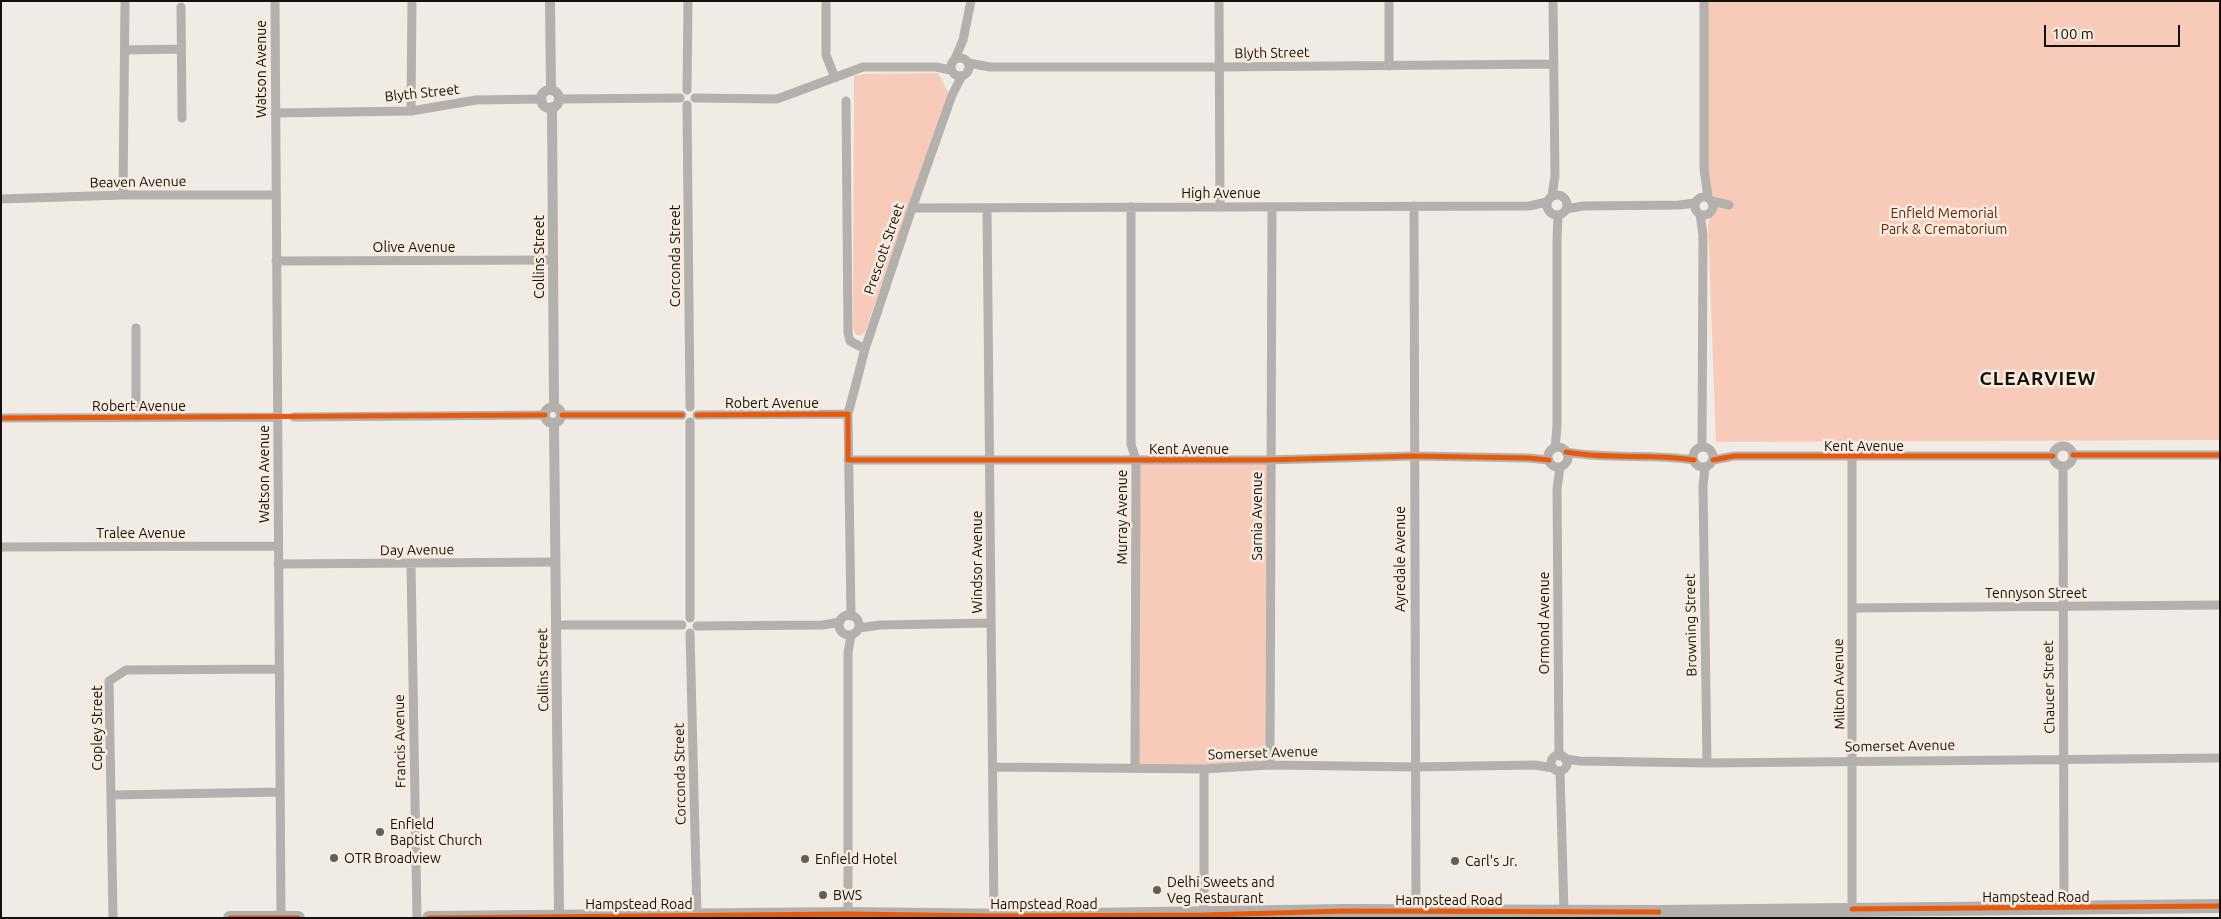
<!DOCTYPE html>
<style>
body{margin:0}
#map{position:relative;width:2221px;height:919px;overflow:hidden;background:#f1ebe5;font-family:Ubuntu,sans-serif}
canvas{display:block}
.frame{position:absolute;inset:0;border:2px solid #14100c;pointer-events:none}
.scale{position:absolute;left:2044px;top:25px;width:136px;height:22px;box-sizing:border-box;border:2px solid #14100c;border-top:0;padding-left:6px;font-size:15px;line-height:18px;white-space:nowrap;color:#14100c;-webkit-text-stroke:4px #f7ecdf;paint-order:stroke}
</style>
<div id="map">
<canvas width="2221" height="919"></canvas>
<div class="frame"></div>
<div class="scale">100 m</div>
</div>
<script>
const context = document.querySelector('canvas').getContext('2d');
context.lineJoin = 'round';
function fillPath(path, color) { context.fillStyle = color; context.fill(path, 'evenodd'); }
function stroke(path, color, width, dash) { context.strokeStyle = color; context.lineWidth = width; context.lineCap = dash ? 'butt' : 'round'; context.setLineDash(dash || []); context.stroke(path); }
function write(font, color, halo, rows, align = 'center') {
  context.font = font + ' Ubuntu,sans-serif'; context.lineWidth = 5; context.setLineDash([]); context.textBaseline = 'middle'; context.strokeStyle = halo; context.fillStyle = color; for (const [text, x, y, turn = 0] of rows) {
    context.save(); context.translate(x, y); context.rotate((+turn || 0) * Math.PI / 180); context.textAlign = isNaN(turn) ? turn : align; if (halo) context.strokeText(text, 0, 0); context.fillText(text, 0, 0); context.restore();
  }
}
fillPath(new Path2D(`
 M1708,1H2220V440L1716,442L1708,225L1715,202L1707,179Z
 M938,73L948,92L865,332L860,336L855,334L853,327L854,76L865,74Z
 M1136,460H1270V765L1135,768Z`), '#f8caba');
stroke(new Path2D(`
 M275,1L281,917
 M826,1V55L835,78
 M1219,1L1220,207
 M1389,1V66
 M1704,1V169L1708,197
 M181,7L182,118
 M125,50L181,49
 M951 67a9 9 0 1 1 18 0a9 9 0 1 1-18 0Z
 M955,59L963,40L971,1
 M968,63L990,67H1219L1554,64
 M687,90L688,1
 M695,98L777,99L863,67H936L951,70
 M559,99L680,98
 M846,101L848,333L850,341L865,349
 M687,105L690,407
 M411,111L412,1
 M275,113L411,111L476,100L542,99
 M1547 205a10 10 0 1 1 20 0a10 10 0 1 1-20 0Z
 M123,195L125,1
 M1552,196L1555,176L1553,1
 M1695 206a9 9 0 1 1 18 0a9 9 0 1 1-18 0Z
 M1,199L123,195H276
 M1711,201L1729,205
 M1414,206L1416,911
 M1131,207V444L1136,460L1135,768
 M912,208L1529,206L1547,202
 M987,208L994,916
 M1566,209L1583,206L1679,205L1695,203
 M1700,214L1703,235L1702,447
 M276,261L552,260
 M136,328V418
 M562,415H682
 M697,415L848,414
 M294,417L545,415
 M1,418L277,417
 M690,422V618
 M2053 456a10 10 0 1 1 20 0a10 10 0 1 1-20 0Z
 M1693 457a10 10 0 1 1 20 0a10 10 0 1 1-20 0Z
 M1548 457a10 10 0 1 1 20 0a10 10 0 1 1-20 0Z
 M1555,448L1557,426V240L1558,215
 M1566,452C1609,460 1652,453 1694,460
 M2073,455H2220
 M848,460H1265L1414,456L1529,458L1549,460
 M1713,460L1734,456H2053
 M2063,466L2064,908
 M1705,467L1703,486L1707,763
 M1,547L278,546
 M411,563L417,918
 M278,564L555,562
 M1852,608L2220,605
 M839 625a10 10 0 1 1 20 0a10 10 0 1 1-20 0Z
 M851,616L848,414L865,349L910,214L952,95L962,76
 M556,625H682
 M697,626L823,625L840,622
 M859,628L880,625L991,623
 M690,633L697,915
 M1551 763a8 8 0 1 1 16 0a8 8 0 1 1-16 0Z
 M1559,756L1557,489L1560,467
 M1565,759L1580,761L1707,763L2220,758
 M1270,765L1272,207
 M993,767L1204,769L1270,765L1414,767L1535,765L1553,768
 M1560,771L1564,912
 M111,795L280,792
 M1852,909V458
 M848,914V653L851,635
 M1204,915V769
 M113,918L109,681L126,670L279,669`), '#b3b0ad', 9);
stroke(new Path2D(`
 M550,1L551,90
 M541 99a9 9 0 1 1 18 0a9 9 0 1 1-18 0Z
 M552,107L554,407
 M545 415a8 8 0 1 1 16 0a8 8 0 1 1-16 0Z
 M554,424L559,915`), '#b3b0ad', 10);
stroke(new Path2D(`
 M230,918H298
 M429,918L848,914L1023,916L1345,911L1659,912L2220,906`), '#b3afac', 14);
stroke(new Path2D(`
 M562,415H682
 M697,415L848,414V460H1265L1414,456L1529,458L1549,460
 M1,418L545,415
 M1566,452C1609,460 1652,453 1694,460
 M2073,455H2220
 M1713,460L1734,456H2053
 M1852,909L2220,906
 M230,918H298
 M429,918L848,914L994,916L1204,915L1345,911L1659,912`), '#e8590c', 5);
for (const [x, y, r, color] of [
 [380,832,5,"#615d58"],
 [334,858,5,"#615d58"],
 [805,859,5,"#615d58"],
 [1455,861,5,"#615d58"],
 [1157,890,5,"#615d58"],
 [823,895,5,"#615d58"]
]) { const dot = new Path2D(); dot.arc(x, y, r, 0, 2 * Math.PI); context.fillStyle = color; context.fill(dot); stroke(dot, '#f7ecdf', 2); }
write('14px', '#14100c', '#f7ecdf', [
 ["Blyth Street",1272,53,-1],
 ["Watson Avenue",261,69,-90],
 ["Blyth Street",422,93,-6],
 ["Beaven Avenue",138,182,-1],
 ["High Avenue",1221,193],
 ["Olive Avenue",414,247],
 ["Prescott Street",884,249,-71],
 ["Corconda Street",675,256,-90],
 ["Collins Street",539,257,-90],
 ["Robert Avenue",772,403],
 ["Robert Avenue",139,406],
 ["Kent Avenue",1864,446],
 ["Kent Avenue",1189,449],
 ["Watson Avenue",264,474,-90],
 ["Sarnia Avenue",1257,516,-90],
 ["Murray Avenue",1122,517,-90],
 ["Tralee Avenue",141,533],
 ["Day Avenue",417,550,-1],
 ["Ayredale Avenue",1400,559,-90],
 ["Windsor Avenue",977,562,-90],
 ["Tennyson Street",2036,593],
 ["Ormond Avenue",1544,623,-90],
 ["Browning Street",1691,625,-91],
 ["Collins Street",543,670,-91],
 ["Milton Avenue",1839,684,-91],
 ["Chaucer Street",2049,687,-91],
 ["Copley Street",97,728,-90],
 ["Francis Avenue",400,741,-91],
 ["Somerset Avenue",1900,746,-1],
 ["Somerset Avenue",1263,753,-2],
 ["Corconda Street",680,774,-91],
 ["Hampstead Road",2036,897],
 ["Hampstead Road",1449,900],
 ["Hampstead Road",639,904],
 ["Hampstead Road",1044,904]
]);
write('14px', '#62230f', '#f7ecdf', [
 ["Enfield Memorial",1944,213],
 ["Park & Crematorium",1944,229]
]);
write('14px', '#14100c', '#f7ecdf', [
 ["Enfield",390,824],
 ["Baptist Church",390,840],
 ["OTR Broadview",344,858],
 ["Enfield Hotel",815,859],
 ["Carl's Jr.",1465,861],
 ["Delhi Sweets and",1167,882],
 ["Veg Restaurant",1167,898],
 ["BWS",833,895]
], 'left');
context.letterSpacing = '1px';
write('bold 19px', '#14100c', '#f7ecdf', [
 ["CLEARVIEW",2038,379]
]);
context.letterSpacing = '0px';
</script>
